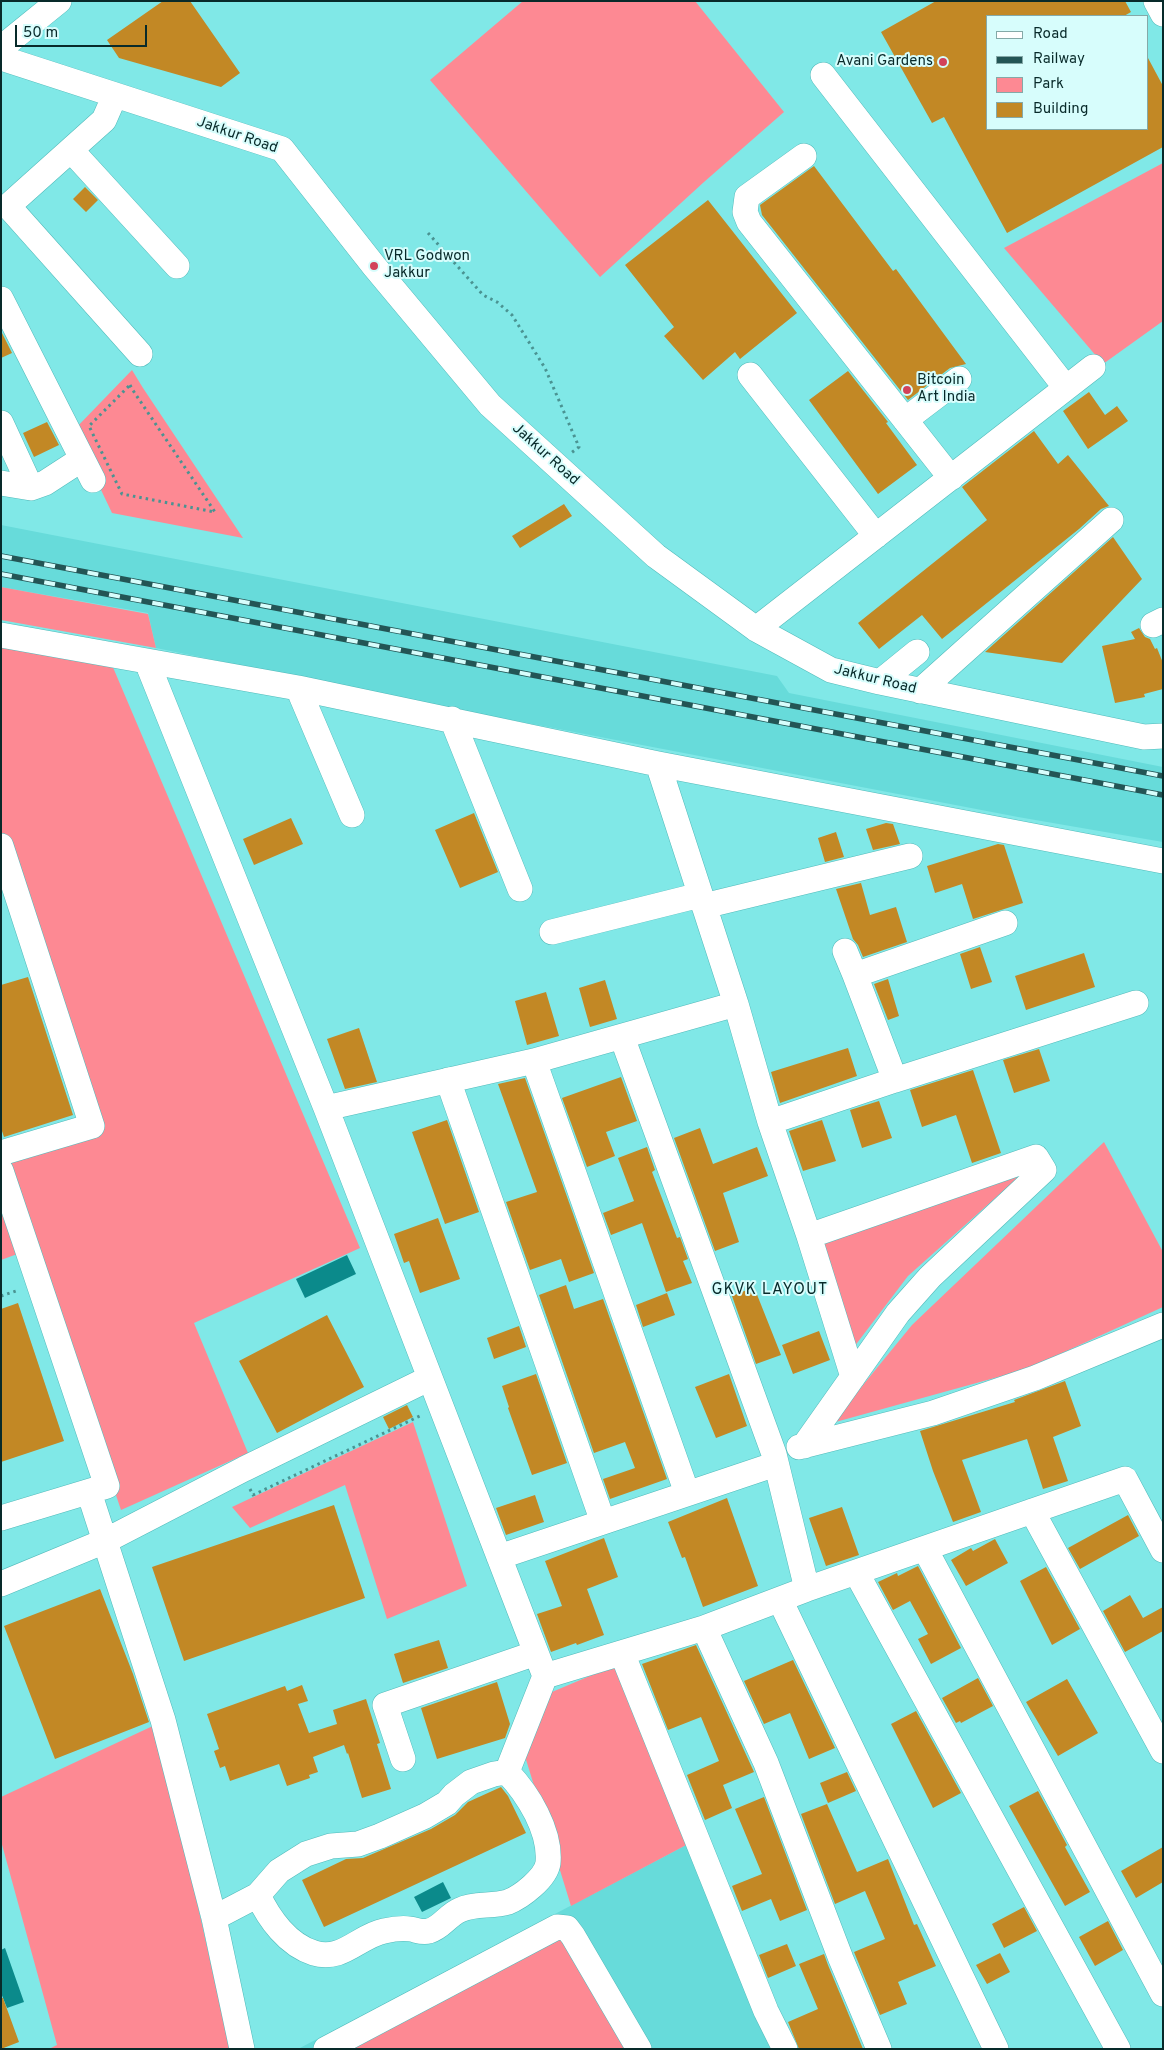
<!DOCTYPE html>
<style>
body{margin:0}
#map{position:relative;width:1164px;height:2050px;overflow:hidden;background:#80e8e7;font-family:Overpass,sans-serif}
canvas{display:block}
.frame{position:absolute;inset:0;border:2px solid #082a2a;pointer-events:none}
.legend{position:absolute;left:986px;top:15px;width:162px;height:115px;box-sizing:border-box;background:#d7fdfc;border:1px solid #84a9a8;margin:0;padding:6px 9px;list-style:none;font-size:15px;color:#082a2a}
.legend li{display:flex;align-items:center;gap:10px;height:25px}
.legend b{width:25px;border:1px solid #84a9a8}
.scale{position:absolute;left:15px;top:25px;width:132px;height:22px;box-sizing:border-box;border:2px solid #082a2a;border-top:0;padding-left:6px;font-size:15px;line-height:18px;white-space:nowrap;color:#082a2a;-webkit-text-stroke:4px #d7fdfc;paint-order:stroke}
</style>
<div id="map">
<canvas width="1164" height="2050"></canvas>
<div class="frame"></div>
<ul class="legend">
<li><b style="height:6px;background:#fff"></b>Road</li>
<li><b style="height:6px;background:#235555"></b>Railway</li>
<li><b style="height:14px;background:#fd8993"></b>Park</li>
<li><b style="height:14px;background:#c28825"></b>Building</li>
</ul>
<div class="scale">50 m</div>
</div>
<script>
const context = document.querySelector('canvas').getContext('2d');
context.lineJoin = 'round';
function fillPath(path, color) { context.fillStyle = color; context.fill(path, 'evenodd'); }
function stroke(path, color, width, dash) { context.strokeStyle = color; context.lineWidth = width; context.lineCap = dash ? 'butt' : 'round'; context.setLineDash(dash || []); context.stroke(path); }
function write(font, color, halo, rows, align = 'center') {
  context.font = font + ' Overpass,sans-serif'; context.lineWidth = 4; context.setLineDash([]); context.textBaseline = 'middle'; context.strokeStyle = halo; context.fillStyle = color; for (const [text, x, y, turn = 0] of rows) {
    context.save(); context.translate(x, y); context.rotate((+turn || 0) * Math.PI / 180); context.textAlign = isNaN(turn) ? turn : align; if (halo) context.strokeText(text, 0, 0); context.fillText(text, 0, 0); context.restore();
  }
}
fillPath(new Path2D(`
 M1,525L777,676L789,693L1163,767V842L1018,817L454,709L156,648L148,613L1,587Z
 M690,1843L771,2049H298Z`), '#67dbda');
fillPath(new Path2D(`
 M523,1H695L784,112L704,182L600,277L430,80Z
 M1163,163V321L1103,364L1004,248Z
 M132,370L143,388L243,538L112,513L73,431Z
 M1,587L148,614L156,648L1,620Z
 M1,644L112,665L360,1248L194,1323L248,1453L121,1510L3,1160L99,1130L1,832Z
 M1104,1142L1163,1252V1307L1027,1369L832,1423L912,1325Z
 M1021,1175L908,1276L854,1347L822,1242Z
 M1,1196L20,1253L1,1260Z
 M413,1422L467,1586L387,1619L345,1485L250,1528L232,1507Z
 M618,1664L690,1843L571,1906L524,1753L552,1692Z
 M157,1724L230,2049H49L57,2045L1,1841V1797Z
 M560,1937L630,2049H349Z`), '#fd8993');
fillPath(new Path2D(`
 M347,1255L356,1274L305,1298L296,1279Z
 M443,1882L451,1898L422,1912L414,1897Z
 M5,1948L24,2002L7,2008L1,1993V1950Z`), '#0b8a8b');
fillPath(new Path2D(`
 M163,1H190L240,73L221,87L119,58L107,40Z
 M936,1H1125L1131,12L1124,16H988V129H1148V58L1163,86V147L1007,233L944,117L932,123L881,32Z
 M814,166L893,271L896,269L966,364L950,368L908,400L762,215L760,205Z
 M85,187L98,200L86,212L73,199Z
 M708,200L797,313L740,359L735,352L703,380L664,336L674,327L625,265Z
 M1,331L12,353L1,358Z
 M848,371L888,422L886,423L917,465L878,494L809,400Z
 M1089,392L1105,415L1117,406L1128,421L1088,449L1063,411Z
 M47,422L59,445L34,457L23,433Z
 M1034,431L1058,464L1068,455L1109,506L1101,509L1079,529L942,639L922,615L879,649L858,623L987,520L962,487Z
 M564,504L572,516L520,548L512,536Z
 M1113,537L1142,579L1062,663L985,652Z
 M1139,628L1145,637L1150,639L1155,649L1157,648L1163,663V689L1144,694L1145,697L1115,703L1102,646L1135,639L1131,632Z
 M474,813L498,872L460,888L435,830Z
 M291,818L303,844L254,865L243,839Z
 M886,823L893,824L900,844L873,850L866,829Z
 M836,832L844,857L825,862L818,838Z
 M998,844L1004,845L1023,903L973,919L962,884L935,893L927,866Z
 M861,883L870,915L896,907L907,942L863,957L858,945L853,939L836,889Z
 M980,947L992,982L971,989L960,954Z
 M1084,953L1095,987L1026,1010L1015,976Z
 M28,977L73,1115L4,1137L1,1128V985Z
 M888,979L899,1016L888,1020L874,984Z
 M605,980L617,1019L590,1027L579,988Z
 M546,992L559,1036L527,1045L515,1001Z
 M359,1028L377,1082L345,1089L327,1039Z
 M848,1048L857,1076L780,1103L771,1072Z
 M1039,1049L1050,1081L1014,1093L1003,1060Z
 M973,1070L1001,1153L972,1163L956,1115L922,1127L910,1090Z
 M621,1077L637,1121L606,1132L615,1156L587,1167L562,1098Z
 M525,1078L594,1273L569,1282L561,1259L530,1270L506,1202L537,1192L498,1084Z
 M879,1101L892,1138L862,1148L850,1110Z
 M447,1120L479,1212L445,1224L412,1132Z
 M822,1120L836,1161L803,1171L789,1131Z
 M700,1128L713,1164L757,1147L768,1176L723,1193L739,1242L715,1251L674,1138Z
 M647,1147L655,1170L652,1172L677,1238L680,1237L688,1259L683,1261L692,1283L666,1292L642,1223L611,1235L603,1213L634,1201L618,1158Z
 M438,1218L460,1279L420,1293L409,1261L404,1263L394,1234Z
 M566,1285L574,1309L603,1299L667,1479L610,1499L603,1479L635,1468L625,1442L594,1453L539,1295Z
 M754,1287L781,1355L756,1364L732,1296Z
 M667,1293L675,1315L643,1327L636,1305Z
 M18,1303L64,1441L1,1462V1309Z
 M327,1315L364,1387L277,1433L239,1361Z
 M519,1326L526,1347L494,1359L487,1338Z
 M819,1331L830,1360L793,1374L782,1345Z
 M536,1374L567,1463L532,1475L508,1408L509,1407L502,1386Z
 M729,1374L747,1426L716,1438L695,1387Z
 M1065,1381L1081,1426L1053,1437L1068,1481L1043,1489L1027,1439L962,1460L981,1512L953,1522L933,1471L920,1431L1015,1402L1014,1400Z
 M407,1405L413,1417L389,1429L383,1417Z
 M535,1495L544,1522L506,1535L496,1508Z
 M727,1498L758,1586L703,1607L685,1557L682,1558L668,1522Z
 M334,1505L365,1598L184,1661L152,1567Z
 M842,1507L859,1555L826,1566L809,1518Z
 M1128,1515L1139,1536L1080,1569L1068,1548Z
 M604,1538L618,1577L587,1589L604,1635L577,1645L576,1643L551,1652L537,1614L562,1606L545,1561Z
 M995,1539L1008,1563L966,1586L951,1560L971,1548L973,1551Z
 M918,1566L961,1648L931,1664L918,1639L928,1634L910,1601L893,1610L878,1582L897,1573L898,1576Z
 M1046,1567L1080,1629L1052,1645L1020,1581Z
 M100,1589L133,1674L149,1722L55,1759L4,1626Z
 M1130,1595L1143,1618L1163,1607V1631L1125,1652L1103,1611Z
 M439,1640L448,1668L403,1683L394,1654Z
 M696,1645L754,1772L723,1785L732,1808L705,1820L687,1775L719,1761L701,1717L668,1730L642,1664Z
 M793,1660L835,1748L809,1759L790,1713L764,1724L744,1681Z
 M978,1678L993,1706L961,1723L960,1721L956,1723L942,1698Z
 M1067,1679L1098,1733L1058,1756L1026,1702Z
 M497,1682L510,1724L505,1738L437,1759L421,1708Z
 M302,1685L308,1701L298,1704L309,1733L337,1724L333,1710L366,1699L380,1743L377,1744L391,1789L362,1798L348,1753L347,1754L344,1745L313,1757L318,1772L309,1775L310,1778L287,1786L279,1764L230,1781L225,1766L220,1768L214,1751L219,1749L207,1714L285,1686L287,1691Z
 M916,1711L961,1793L933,1808L891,1724Z
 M847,1772L856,1791L828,1803L820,1783Z
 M501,1787L508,1796L526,1833L324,1927L302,1880L346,1859L363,1858L431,1829L455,1815L468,1802Z
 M1038,1791L1067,1845L1065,1847L1090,1892L1065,1906L1009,1806Z
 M764,1797L807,1910L780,1921L771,1899L742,1911L732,1886L762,1874L735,1809Z
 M827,1804L857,1872L888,1859L914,1925L917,1924L936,1966L898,1982L907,2004L880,2015L854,1952L885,1939L865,1891L835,1904L801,1814Z
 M1163,1847V1882L1136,1898L1121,1871Z
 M1024,1907L1037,1931L1004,1948L992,1924Z
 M1108,1921L1123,1950L1095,1966L1079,1937Z
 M787,1944L796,1966L768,1978L759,1955Z
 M1000,1953L1010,1972L987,1984L976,1965Z
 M824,1954L828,1965L863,2049H799L788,2022L818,2009L799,1964Z
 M1,1998H3L19,2042L1,2049Z`), '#c28825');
const minor = new Path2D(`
 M1156,1L1163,14
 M1,48L59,1
 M1,58L282,149L374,266L490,405L656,556L756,629L831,670L880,682L1144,737L1163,736
 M823,75L1066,388
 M115,95L104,120L8,206L140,354
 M71,150L177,266
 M804,156L747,197L745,212L749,222L951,478
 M1,299L93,480
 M750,375L876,536
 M905,420L959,379
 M1,423L31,488
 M1,483L31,488L45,483L82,459
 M1153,625L1163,620
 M756,629L1093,367
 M1,635L298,688L658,764L1163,861
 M147,662L326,1108L545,1676L704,1628L807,1589L1125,1479L1163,1550
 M880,682L917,652
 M298,688L352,815
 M920,691L1111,520
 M452,719L520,889
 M658,764L736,1004L770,1122L809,1236L853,1377
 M1,846L92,1126L1,1153
 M704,906L910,856
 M552,932L700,895
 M845,951L855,975
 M622,1037L774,1454L807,1589
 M534,1061L687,1493
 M448,1080L603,1522
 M895,1080L1136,1003
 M326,1108L534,1061L736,1004
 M770,1122L895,1080L855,975L1005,923
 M1,1171L107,1486L1,1518
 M804,1446L898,1313L930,1277L1044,1170L1036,1157L809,1236
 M799,1447L933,1413L1035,1378L1163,1325
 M89,1492L163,1720L214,1918L242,2049
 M1032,1511L1163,1751
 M925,1549L1163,1994
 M499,1557L776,1464
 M856,1572L1118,2049
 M1,1584L105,1541L244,1469L430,1378
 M780,1600L996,2049
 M704,1628L766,1763L841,1959L879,2049
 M622,1653L766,2011L785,2049
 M403,1759L385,1705L536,1653
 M507,1772L545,1676
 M214,1918L258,1895L279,1871L306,1854L331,1846L358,1844L380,1836L425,1816L447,1803L454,1795L471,1782L494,1774L507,1772C528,1794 551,1831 548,1863C546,1878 521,1897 508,1902C492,1907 475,1903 460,1910C448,1915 441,1928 429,1931C422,1933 417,1930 410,1929C402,1928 393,1929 384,1931C359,1936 342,1962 314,1953C288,1945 269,1919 258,1895
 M326,2049L557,1927L567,1928L573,1936L639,2049`);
stroke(minor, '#51baba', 26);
stroke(new Path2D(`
 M428,233L483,295L497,302L512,315L545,368L579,447L571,453
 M130,385L132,389L215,512L122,494L89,426Z
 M1,1296L19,1290
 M250,1489L253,1495L422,1415`), '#4a9392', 3, [2.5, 4]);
stroke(minor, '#fff', 25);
const rail = new Path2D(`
 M1,556L1163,776
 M1,574L1163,795`);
stroke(rail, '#235555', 5.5);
stroke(rail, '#d7fdfc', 4, [11]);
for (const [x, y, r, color] of [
 [943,62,5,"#d2425a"],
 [374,266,5,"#d2425a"],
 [907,390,5,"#d2425a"]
]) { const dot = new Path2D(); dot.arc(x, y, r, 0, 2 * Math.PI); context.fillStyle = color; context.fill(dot); stroke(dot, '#d7fdfc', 2); }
write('15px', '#082a2a', '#d7fdfc', [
 ["Avani Gardens",933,62,"right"],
 ["VRL Godwon",384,257],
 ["Jakkur",384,274],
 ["Bitcoin",917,381],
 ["Art India",917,398]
], 'left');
write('15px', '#082a2a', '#d7fdfc', [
 ["Jakkur Road",237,136,19],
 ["Jakkur Road",545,455,42],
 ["Jakkur Road",875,680,14]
]);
context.letterSpacing = '1px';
write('16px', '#082a2a', '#d7fdfc', [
 ["GKVK LAYOUT",770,1291]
]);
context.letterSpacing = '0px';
</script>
